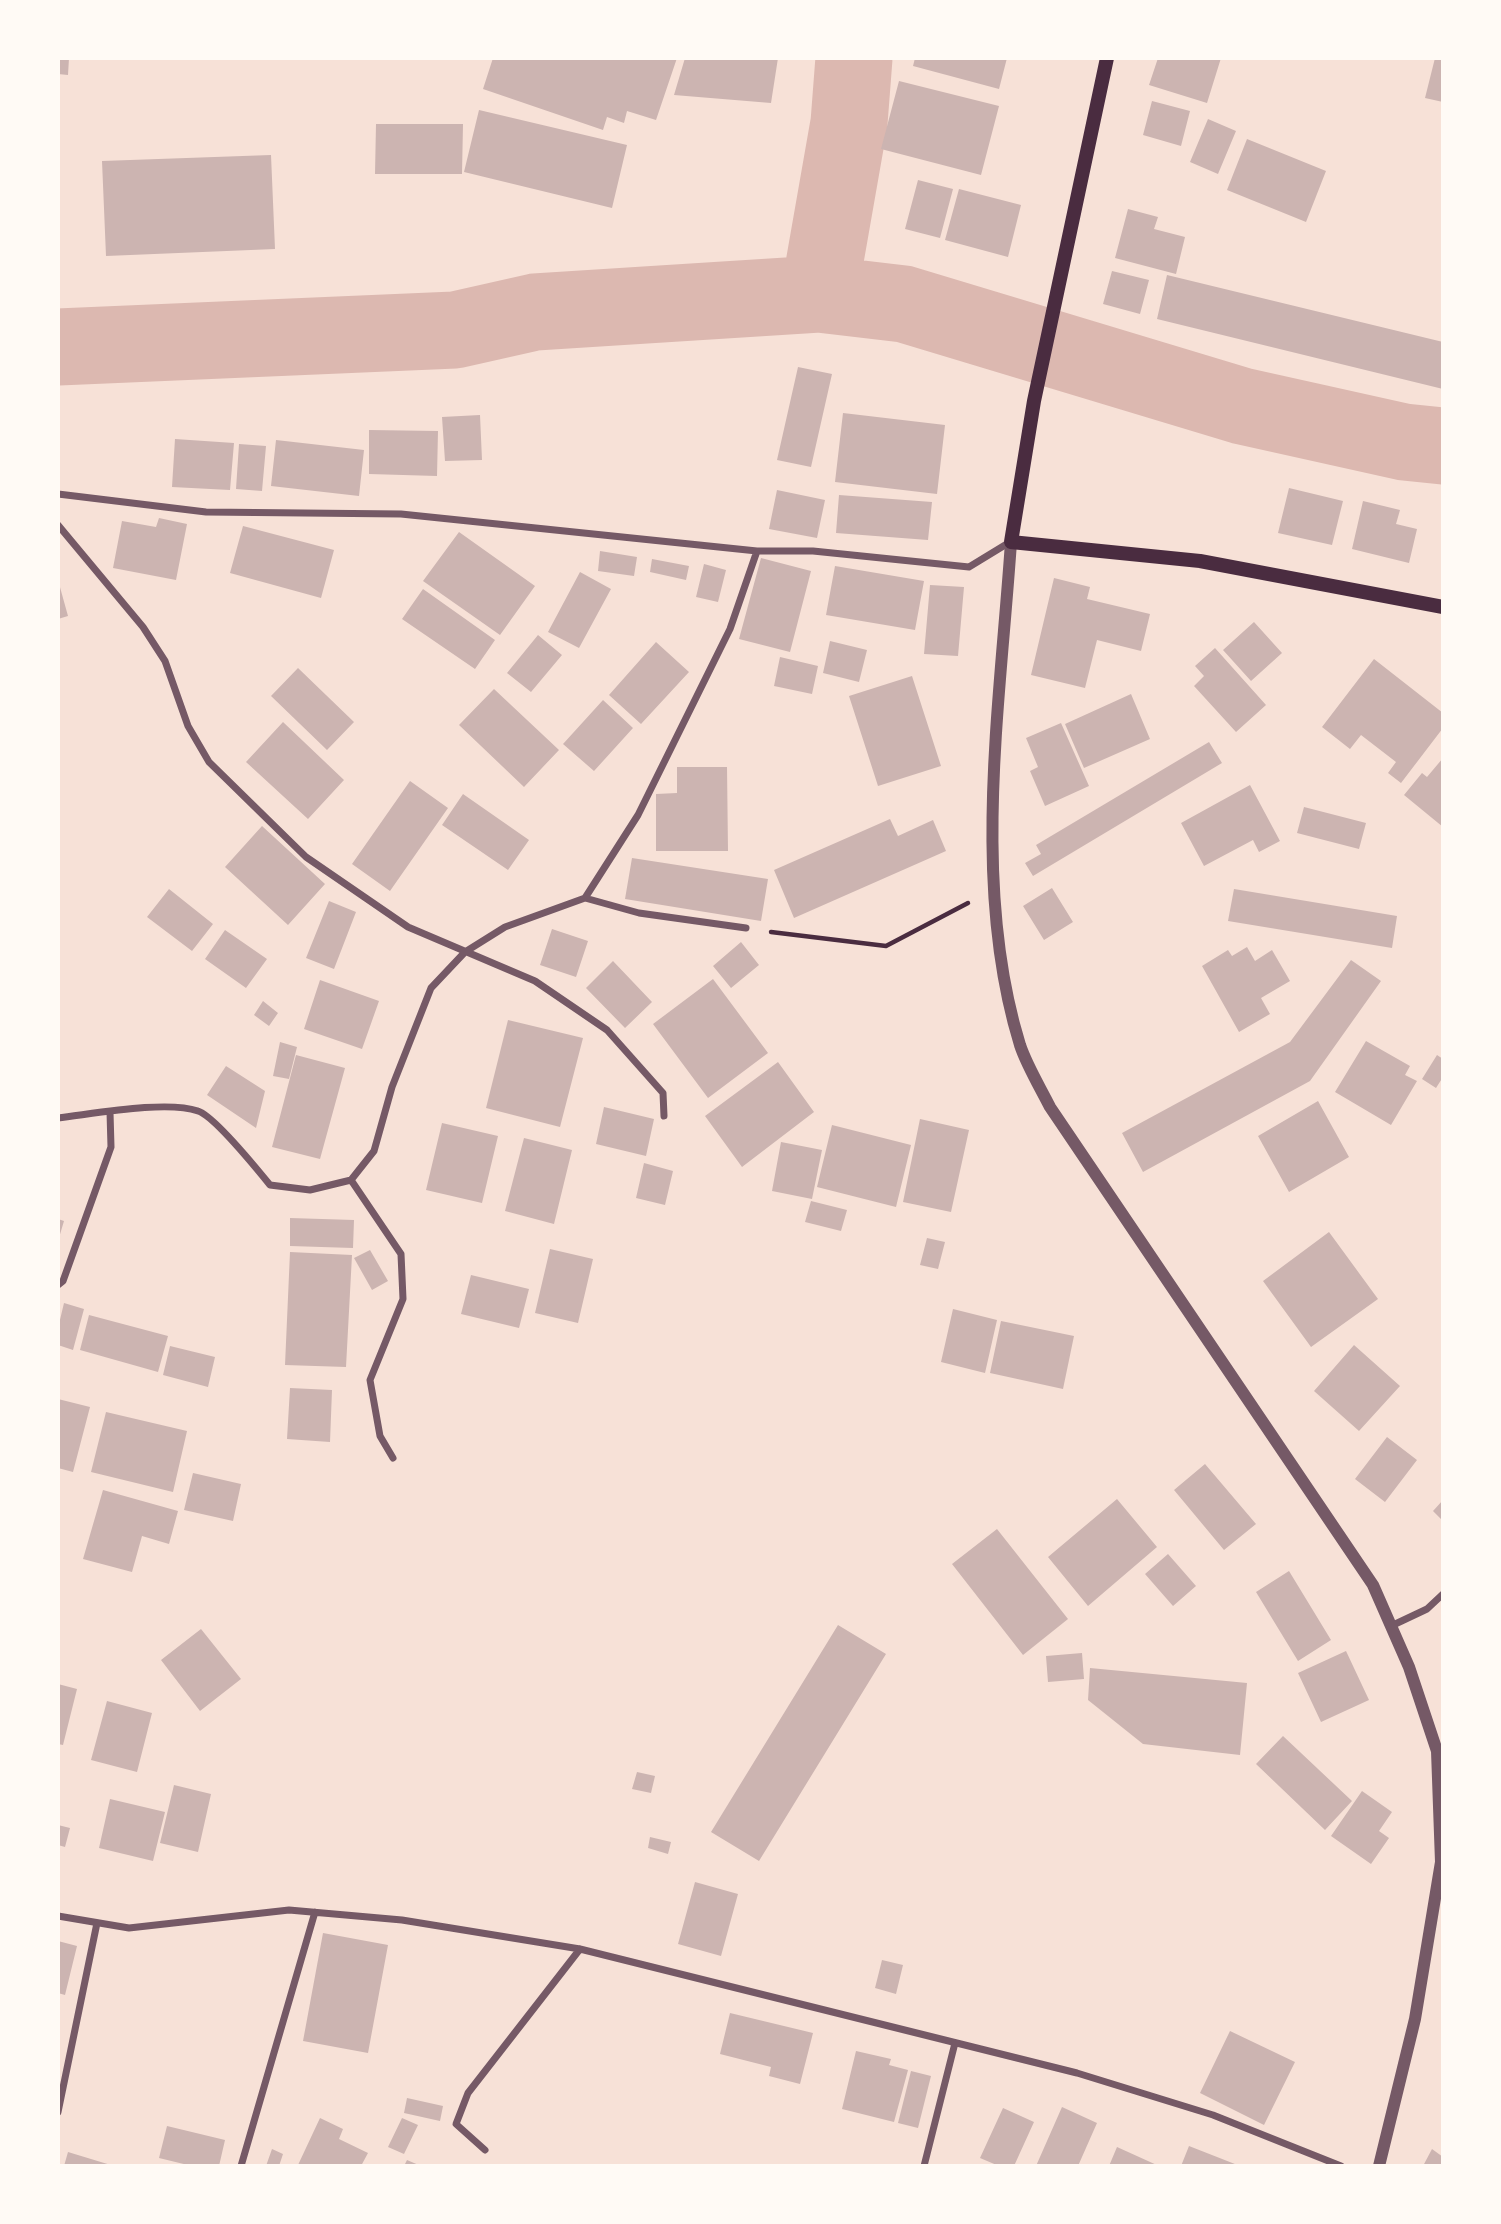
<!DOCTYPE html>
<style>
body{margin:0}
#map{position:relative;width:1501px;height:2224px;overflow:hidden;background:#f7e1d7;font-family:Roboto,sans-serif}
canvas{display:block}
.frame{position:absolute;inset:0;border:60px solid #fffaf5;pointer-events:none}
</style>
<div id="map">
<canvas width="1501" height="2224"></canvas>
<div class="frame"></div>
</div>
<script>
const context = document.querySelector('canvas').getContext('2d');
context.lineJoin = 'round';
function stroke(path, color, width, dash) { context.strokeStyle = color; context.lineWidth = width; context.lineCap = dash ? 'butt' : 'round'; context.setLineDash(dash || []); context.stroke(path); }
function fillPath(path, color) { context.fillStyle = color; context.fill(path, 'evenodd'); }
stroke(new Path2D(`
 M819,294L849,123L854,58
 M58,347L455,330L535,312L819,294L904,304L1242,406L1404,442L1443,446`), '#dcb8b0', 77);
fillPath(new Path2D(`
 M58,58H69L68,75L58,74Z
 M493,58H677L656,120L627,111L624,123L607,117L603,130L483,89Z
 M685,58H778L771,103L674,95Z
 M915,58H1007L999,89L913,66Z
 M1158,58H1221L1207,103L1149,85Z
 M1435,58H1443V102L1425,98Z
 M899,81L999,106L981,175L881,149Z
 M1152,101L1190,111L1181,146L1143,135Z
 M479,110L627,145L612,208L464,172Z
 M1208,119L1236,131L1218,174L1190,162Z
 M376,124H463L462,174H375Z
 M1247,139L1326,171L1306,222L1227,190Z
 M271,155L275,249L106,256L102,161Z
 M918,180L953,189L940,238L905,229Z
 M959,189L1021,205L1008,257L945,240Z
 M1128,209L1158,217L1154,229L1185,237L1176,274L1115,258Z
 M1112,271L1149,280L1140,314L1103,304Z
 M1167,275L1443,342V389L1157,319Z
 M798,367L832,374L811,467L777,460Z
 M843,413L945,425L937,494L835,482Z
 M480,415L482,460L445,461L442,417Z
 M369,430L438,431L437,476L369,474Z
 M175,439L234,443L230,490L172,487Z
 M276,440L364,450L359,496L271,486Z
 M239,444L266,446L262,491L236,489Z
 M1289,488L1343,501L1332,545L1278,533Z
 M777,490L825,500L817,538L769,529Z
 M839,495L932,502L928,540L836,533Z
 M1363,501L1400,510L1396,524L1417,529L1409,563L1352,549Z
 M159,518L187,524L176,580L113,568L122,521L156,527Z
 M243,526L334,550L321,598L230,573Z
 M459,532L535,586L500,635L423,581Z
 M600,551L637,557L634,576L598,571Z
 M761,558L811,571L790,652L739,639Z
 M652,559L689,566L686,580L650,572Z
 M704,564L726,570L718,602L696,597Z
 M835,566L924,581L915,630L826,615Z
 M580,572L611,589L579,648L548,632Z
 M1054,578L1090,587L1087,599L1150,614L1141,651L1097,640L1085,688L1031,675Z
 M58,580L68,616L58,619Z
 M930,585L964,587L958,656L924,654Z
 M423,589L495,640L475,669L402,619Z
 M1254,622L1282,653L1251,681L1223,650Z
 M538,635L562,655L531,692L507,673Z
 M830,641L867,650L859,682L823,673Z
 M656,642L689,672L641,724L609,695Z
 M1215,648L1266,705L1236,732L1194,686L1204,676L1195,666Z
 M780,657L818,666L812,694L774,686Z
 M1374,659L1443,713V728L1401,783L1388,773L1396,762L1361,735L1350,749L1322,727Z
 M298,668L354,722L327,750L271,696Z
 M912,676L941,766L878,786L849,696Z
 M494,689L559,750L524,787L459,725Z
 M1131,694L1150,739L1084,768L1065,724Z
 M603,700L633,728L594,771L563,744Z
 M283,722L344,780L308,819L246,762Z
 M1061,723L1089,786L1045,806L1030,771L1038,767L1026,738Z
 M1209,742L1222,763L1033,876L1025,863L1041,854L1036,845Z
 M1443,758V827L1404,795L1422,773L1427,777Z
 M677,767H727L728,851H656V794L677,793Z
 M410,781L448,808L390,891L352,864Z
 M1250,785L1280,841L1259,852L1253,840L1204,866L1181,823Z
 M463,794L529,840L508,870L442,825Z
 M1304,807L1366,823L1359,849L1297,833Z
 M890,819L898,836L933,820L946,851L794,918L774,870Z
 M262,826L325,884L288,925L225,867Z
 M632,858L768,879L761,921L625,899Z
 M1052,888L1073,922L1044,940L1023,906Z
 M169,889L213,924L192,951L147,917Z
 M1234,889L1397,916L1392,948L1228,921Z
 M329,901L356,912L334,969L306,958Z
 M552,929L588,941L576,977L540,965Z
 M225,930L267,959L246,988L205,959Z
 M741,942L759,965L731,988L713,966Z
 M1247,947L1255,961L1272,950L1290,981L1261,998L1270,1014L1239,1032L1202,966L1228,950L1232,956Z
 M1351,960L1381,981L1310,1081L1143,1172L1122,1133L1290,1042Z
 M613,961L652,1002L625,1028L586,988Z
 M713,979L768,1053L708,1098L653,1024Z
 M320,980L379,1001L362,1049L304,1029Z
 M263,1001L278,1013L269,1026L254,1015Z
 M508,1020L583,1038L560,1127L486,1108Z
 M1366,1041L1410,1066L1405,1075L1417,1081L1391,1125L1335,1092Z
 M280,1042L297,1047L289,1079L273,1076Z
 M296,1055L345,1068L320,1159L272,1147Z
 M1437,1055L1443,1059V1077L1436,1088L1422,1079Z
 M778,1062L814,1112L742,1167L705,1116Z
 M226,1066L265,1091L256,1128L207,1095Z
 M1318,1101L1349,1157L1289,1192L1258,1136Z
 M604,1107L654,1119L646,1156L596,1144Z
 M920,1119L969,1130L951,1212L903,1202Z
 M442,1123L498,1136L482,1203L426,1190Z
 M832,1125L911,1145L896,1207L817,1187Z
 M524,1138L572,1150L554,1224L505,1211Z
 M781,1142L822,1150L812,1199L772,1191Z
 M644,1163L673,1171L665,1205L636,1198Z
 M811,1201L847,1210L841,1231L805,1222Z
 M290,1218L354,1220L353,1248L290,1246Z
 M58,1219L64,1221L58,1241Z
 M1329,1232L1378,1299L1311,1347L1263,1281Z
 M927,1238L945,1242L938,1269L920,1265Z
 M550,1249L593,1259L578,1323L535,1313Z
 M370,1250L388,1281L372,1290L354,1258Z
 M290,1252L352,1255L346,1367L285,1365Z
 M471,1275L529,1289L519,1328L461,1314Z
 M64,1303L84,1309L73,1350L58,1345V1328Z
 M953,1309L997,1320L985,1373L941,1362Z
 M89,1315L168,1336L158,1372L80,1350Z
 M1001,1321L1074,1336L1063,1389L990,1373Z
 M1354,1345L1400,1386L1359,1431L1314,1391Z
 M170,1346L215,1357L208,1387L163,1375Z
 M290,1388L332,1390L330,1442L287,1439Z
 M58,1399L90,1407L73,1472L58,1468Z
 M106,1412L187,1431L173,1492L91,1472Z
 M1387,1437L1417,1460L1385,1502L1355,1479Z
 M1205,1464L1256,1524L1224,1550L1174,1490Z
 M193,1473L241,1484L233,1521L184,1510Z
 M103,1490L178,1511L169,1544L142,1536L132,1572L83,1559Z
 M1117,1499L1157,1547L1088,1606L1048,1557Z
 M1443,1500V1521L1433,1511Z
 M997,1529L1068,1619L1023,1655L952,1564Z
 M1168,1554L1196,1586L1173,1606L1145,1574Z
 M1289,1571L1331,1640L1298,1661L1256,1592Z
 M838,1625L886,1654L759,1861L711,1832Z
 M201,1629L241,1679L200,1711L161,1660Z
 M1346,1651L1369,1700L1321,1722L1298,1673Z
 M1082,1653L1084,1679L1048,1682L1046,1656Z
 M1090,1668L1247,1683L1240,1755L1143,1744L1088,1700Z
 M58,1684L77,1689L63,1745L58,1744Z
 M107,1701L152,1713L137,1772L91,1760Z
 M1283,1736L1352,1801L1325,1830L1256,1764Z
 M637,1772L655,1776L651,1793L632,1789Z
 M174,1785L211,1794L198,1852L160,1843Z
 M1362,1791L1392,1812L1379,1831L1389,1838L1371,1864L1331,1836Z
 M110,1799L165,1812L153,1861L99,1848Z
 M58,1825L70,1828L65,1847L58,1845Z
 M650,1837L671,1842L668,1854L648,1848Z
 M695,1882L738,1894L721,1956L678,1944Z
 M323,1933L388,1945L368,2053L303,2041Z
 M58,1941L77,1946L65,1995L58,1993Z
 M882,1960L903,1965L896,1994L875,1988Z
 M730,2013L813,2033L800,2084L769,2076L771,2067L720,2054Z
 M1230,2031L1295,2062L1264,2125L1200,2093Z
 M856,2051L891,2059L889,2065L908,2070L894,2122L842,2109Z
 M911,2071L931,2076L918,2128L898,2123Z
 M407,2098L443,2106L440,2121L404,2113Z
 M1062,2107L1097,2123L1078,2166H1036Z
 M1003,2108L1034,2122L1014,2166H999L980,2158Z
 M320,2118L343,2129L339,2139L368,2153L361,2166L298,2165Z
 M402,2118L418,2125L404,2154L388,2147Z
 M167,2126L225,2140L219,2166H192L159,2158Z
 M1189,2146L1240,2166H1181Z
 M1117,2147L1159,2166H1109Z
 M272,2149L283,2154L279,2166H266Z
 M1432,2149L1443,2157V2166H1423Z
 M68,2152L114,2166H64Z
 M407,2160L421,2166H404Z`), '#ccb4b1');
stroke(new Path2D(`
 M771,932L886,946L968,903`), '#4a2c40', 4.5);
stroke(new Path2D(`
 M58,494L206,512L401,514L757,551H813L969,567L1010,542
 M58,525L143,627L165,661L188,726L209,762L306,857L408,927L535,981L607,1030L663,1093L664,1116
 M585,898L639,913L746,928
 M58,1118C93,1114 166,1100 198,1111C214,1116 257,1169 270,1185L310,1190L351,1180L374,1151L392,1087L431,988L465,952L505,927L585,898L638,815L730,629L757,551
 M351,1180L401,1254L403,1299L370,1380L380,1436L393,1458
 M58,1285L63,1281L111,1147L110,1112
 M1391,1626L1427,1609L1443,1594
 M58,1916L129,1928L289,1910L402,1920L580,1949L1077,2073L1213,2115L1341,2166
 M58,2112L97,1923
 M485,2150L456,2124L468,2093L580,1949
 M241,2166L315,1912
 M924,2166L955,2043`), '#755966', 7);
stroke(new Path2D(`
 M1011,542C1000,706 971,886 1020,1045C1027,1066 1040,1087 1050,1107L1373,1585L1409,1667L1437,1751L1441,1862L1415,2019L1379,2166`), '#755966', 12);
stroke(new Path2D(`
 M1107,58L1034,401L1011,542L1200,561L1443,607`), '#4a2c40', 14);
</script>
